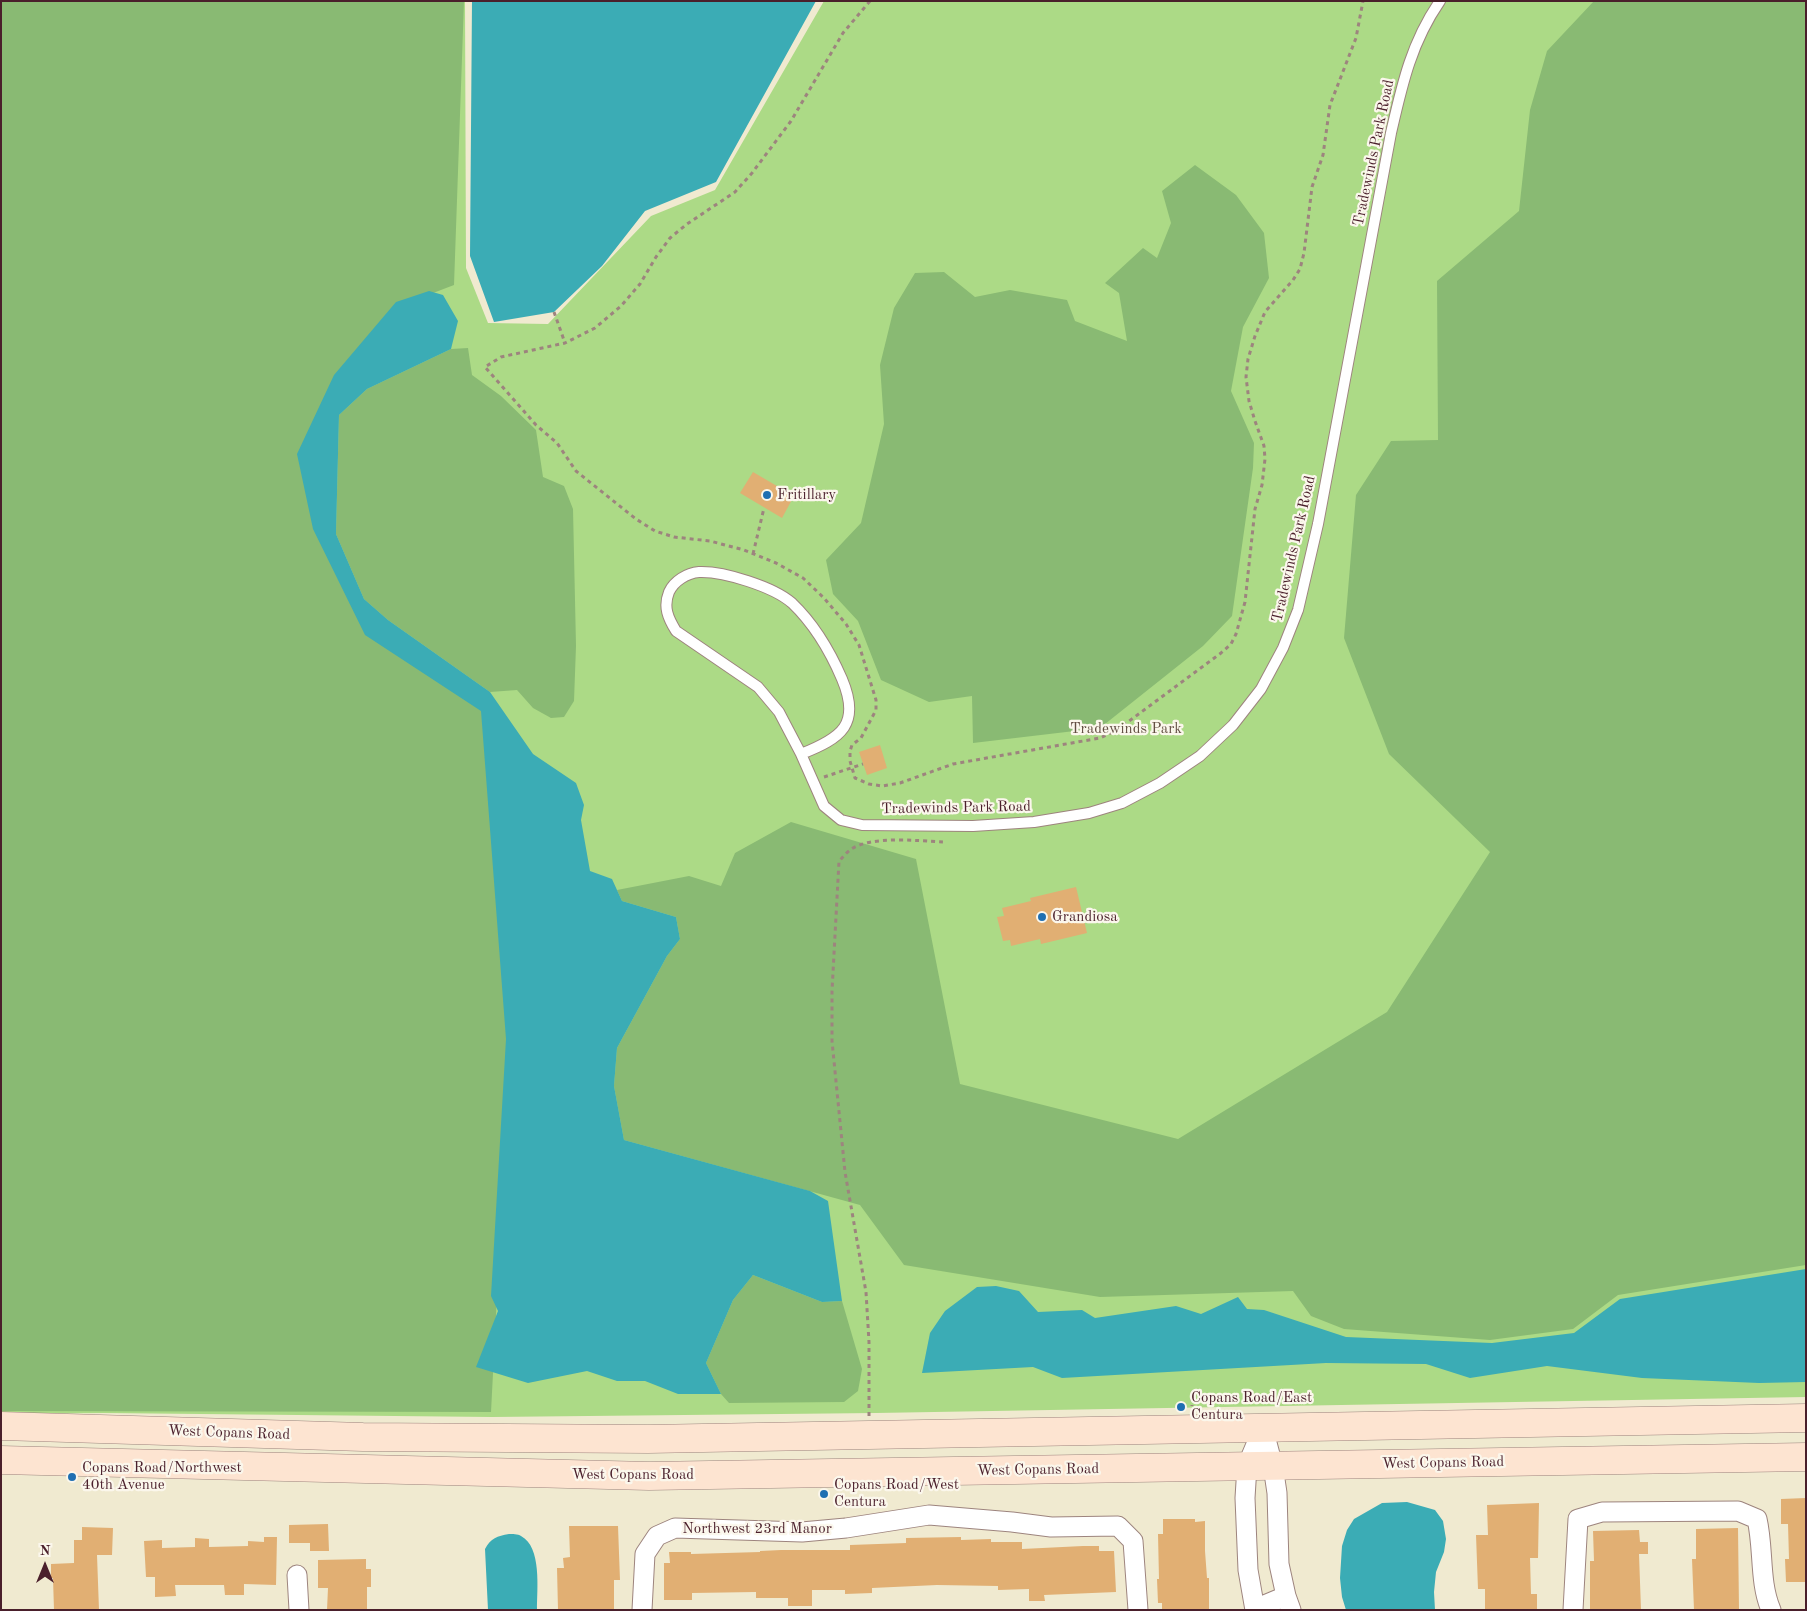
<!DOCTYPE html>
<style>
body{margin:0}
#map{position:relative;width:1807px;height:1611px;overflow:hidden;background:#f0ead0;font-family:"Old Standard TT",serif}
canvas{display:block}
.frame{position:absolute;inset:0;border:2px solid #4a1f2b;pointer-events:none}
.north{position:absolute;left:20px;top:1541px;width:50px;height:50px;-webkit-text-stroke:4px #fbf7ec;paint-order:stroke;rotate:0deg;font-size:14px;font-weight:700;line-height:20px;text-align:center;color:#4a1f2b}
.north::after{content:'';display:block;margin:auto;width:18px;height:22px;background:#4a1f2b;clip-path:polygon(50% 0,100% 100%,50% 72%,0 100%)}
</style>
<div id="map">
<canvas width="1807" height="1611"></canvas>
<div class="frame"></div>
<div class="north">N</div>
</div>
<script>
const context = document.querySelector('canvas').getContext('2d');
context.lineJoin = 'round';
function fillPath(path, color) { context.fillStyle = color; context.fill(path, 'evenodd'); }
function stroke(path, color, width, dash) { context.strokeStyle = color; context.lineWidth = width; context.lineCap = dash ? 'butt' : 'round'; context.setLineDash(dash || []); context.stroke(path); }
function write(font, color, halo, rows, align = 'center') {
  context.font = font + ' "Old Standard TT",serif'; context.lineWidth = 4.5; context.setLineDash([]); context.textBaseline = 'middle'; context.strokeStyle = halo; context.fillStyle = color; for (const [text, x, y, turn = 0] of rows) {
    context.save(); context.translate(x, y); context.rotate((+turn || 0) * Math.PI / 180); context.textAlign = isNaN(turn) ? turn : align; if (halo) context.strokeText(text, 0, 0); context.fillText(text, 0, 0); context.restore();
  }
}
fillPath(new Path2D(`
 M1,1H465L466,268L488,323L548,324L651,216L715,190L824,1H1806V1397L876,1413L492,1417L103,1413L1,1414Z`), '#acda86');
fillPath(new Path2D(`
 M1,1H464L454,285L399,306L303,456L370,632L486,709L510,1043L491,1412L1,1411Z
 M1594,1H1806V1265L1618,1295L1573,1329L1490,1340L1344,1329L1311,1316L1293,1291L1100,1297L904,1265L860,1205L624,1140L614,1086L617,1048L667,956L680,939L676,917L622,901L617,890L689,876L721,886L735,853L791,822L916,859L960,1084L1178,1139L1387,1012L1490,852L1389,754L1344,638L1356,495L1391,441L1438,440L1437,281L1519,211L1530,110L1547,51Z
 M1195,165L1236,195L1264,233L1269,278L1243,327L1231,391L1254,443L1253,468L1232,616L1203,646L1100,728L973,743L972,696L929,702L881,680L858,621L833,594L826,560L861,523L884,424L880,365L894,308L915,273L944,272L975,297L1010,290L1067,300L1075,321L1127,341L1119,293L1105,283L1143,248L1157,258L1171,223L1162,191Z
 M468,348L472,375L501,396L536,430L543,477L564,486L573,509L576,646L574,701L564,717L551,718L533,708L517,690L490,692L388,620L364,599L336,534L339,415L367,389L451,349Z
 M753,1275L822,1302L842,1301L862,1369L858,1391L844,1402L729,1403L721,1394L706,1363L733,1300Z`), '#89ba73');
fillPath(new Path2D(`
 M472,1H816L716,182L645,211L602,266L554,312L494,322L470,256Z
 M429,291L443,295L458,321L451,349L367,389L339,415L336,534L364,599L388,620L490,692L533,754L576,783L584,805L581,820L590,871L612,879L622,901L676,917L680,939L667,956L617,1048L614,1086L624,1140L810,1191L828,1201L842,1301L822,1302L753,1275L733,1300L706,1363L721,1394H678L645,1381H617L587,1371L528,1383L476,1367L498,1311L491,1296L506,1039L481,711L365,635L313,529L297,454L334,375L396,302Z
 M1806,1269V1382L1759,1383L1642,1378L1547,1366L1470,1378L1426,1364L1326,1363L1062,1378L1033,1367L922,1373L930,1333L945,1311L977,1287L996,1286L1019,1291L1038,1312L1082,1310L1095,1318L1176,1306L1201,1314L1238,1297L1247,1309L1264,1310L1346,1337L1492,1343L1574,1333L1620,1299Z
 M1407,1502L1435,1510L1443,1521L1446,1539L1444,1552L1436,1572L1434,1592L1435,1610H1346L1342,1597L1340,1578L1342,1546L1347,1530L1354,1519L1382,1503Z
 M509,1534C512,1534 518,1534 521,1536C542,1547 537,1589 537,1610H488L485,1549C491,1538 497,1536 509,1534Z`), '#3bacb5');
fillPath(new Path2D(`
 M753,472L794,496L782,518L740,493Z
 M880,745L887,768L867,775L859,752Z
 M1076,887L1087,933L1041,944L1040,939L1011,946L1010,940L1003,941L997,917L1004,916L1002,908L1031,901L1030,898Z
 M1806,1498V1582H1786L1785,1559H1789L1788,1524H1781V1499Z
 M1539,1503L1538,1558H1530L1531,1594H1537V1610H1485V1589H1478L1476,1535H1488L1487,1505Z
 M1163,1519H1195V1522L1205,1521V1551L1207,1578H1209V1610H1162V1603H1158L1157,1579H1159L1158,1534H1163Z
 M328,1524L329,1551H310V1543H289V1525Z
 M569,1526H618L620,1580H614V1610H558L557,1568H564L563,1558L570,1557Z
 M82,1527L113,1528L112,1555H97L99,1610H54L53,1578H51V1564L74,1563V1540H82Z
 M1738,1528L1739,1610H1694L1692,1559H1696V1529Z
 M1639,1530L1640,1542H1648V1554H1639L1641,1610H1590V1561H1594L1593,1531Z
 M264,1537H277L276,1585L244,1584V1595H225L224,1585H175L176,1596L155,1597V1577H146L144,1541L162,1540V1548L195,1547V1538L209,1539V1547L248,1546V1541L264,1542Z
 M961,1537V1540L991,1539V1542H1022V1549L1083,1546H1099V1551H1114L1116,1592L1044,1595L1045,1601H1029V1589L998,1590V1586L937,1585L872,1588V1593L845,1594V1590H812V1606H788V1598H756V1592L692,1593V1600H664V1563H670L669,1552H691V1554L760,1552V1551L781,1550H850V1545L906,1543V1538Z
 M366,1559V1569H371V1587H367V1610H327L328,1588H318V1560Z`), '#e1af73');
const lane = new Path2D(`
 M801,754C842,738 861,724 842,679C830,651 814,624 792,603C774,587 724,571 699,572C687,573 674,581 669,592C663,607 668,618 676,631L758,687L779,712L801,754L824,806L841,820L862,825L973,826L1034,822L1089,813L1122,803L1160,783L1200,756L1233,725L1261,689L1283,648L1298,610L1318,524L1391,133C1402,85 1411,43 1440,1`);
const street = new Path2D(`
 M1263,1428L1273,1466L1277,1493L1279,1564L1286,1596L1291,1610
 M297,1575L299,1610
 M1255,1609L1286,1596
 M642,1610L645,1554L657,1536L675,1528L802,1532L846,1528L929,1515L1012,1522L1051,1527L1118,1526L1133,1541L1138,1610
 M1255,1610L1248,1570L1245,1498L1247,1466L1263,1428
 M1573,1610L1578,1519L1602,1512L1738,1511L1757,1519C1764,1549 1759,1582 1771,1610`);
const secondary = new Path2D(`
 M1,1426L363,1437L648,1439L1806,1418
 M1,1460L649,1476L1806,1457`);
stroke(lane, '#9d847e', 12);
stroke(street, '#9d847e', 21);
stroke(secondary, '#9d847e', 29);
stroke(new Path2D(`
 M870,1L843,33L791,121L752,173L735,192L687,224L670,238L656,257L640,284L621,306L595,328L565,343L501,357L485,367L536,425L557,443L576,471L636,519L655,531L674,537L710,541L744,550L776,563L803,578L824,598L846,624L859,645L876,700V710L861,738L852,745L850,751V761L855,778L869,784L882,786L900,783L953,764L1100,738L1117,730L1221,653L1231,644L1236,634L1245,602L1255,509L1262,485L1265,459L1264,446L1255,421L1249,401L1246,377L1248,359L1255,336L1265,312L1293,280L1300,269L1304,253L1312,187L1323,155L1330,105L1356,38L1363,1
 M554,312L565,343
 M753,554L764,508
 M824,777L863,764
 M1192,1397V1406
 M869,1416V1342L866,1292L845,1172L832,1041V991L839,861C843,857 846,853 850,850C870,835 919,841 943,842V839`), '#9d847e', 3, [4, 4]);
stroke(lane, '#fff', 10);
stroke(street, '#fff', 19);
stroke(secondary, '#fde4d1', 28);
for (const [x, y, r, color] of [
 [767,495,5,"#1f6fb2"],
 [1042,917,5,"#1f6fb2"],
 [1181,1407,5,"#1f6fb2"],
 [72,1477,5,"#1f6fb2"],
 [824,1494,5,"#1f6fb2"]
]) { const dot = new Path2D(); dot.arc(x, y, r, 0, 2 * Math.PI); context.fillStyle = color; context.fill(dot); stroke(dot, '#fbf7ec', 2); }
write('15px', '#4a1f2b', '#fbf7ec', [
 ["Tradewinds Park Road",1374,153,-78],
 ["Tradewinds Park Road",1294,549,-77],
 ["Tradewinds Park Road",956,808,-1],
 ["West Copans Road",229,1433,2],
 ["West Copans Road",1443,1463,-1],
 ["West Copans Road",1038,1470,-1],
 ["West Copans Road",633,1475],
 ["Northwest 23rd Manor",757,1529]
]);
write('15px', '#4a1f2b', '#fbf7ec', [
 ["Fritillary",777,495],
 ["Grandiosa",1052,917],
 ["Copans Road/East",1191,1398],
 ["Centura",1191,1415],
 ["Copans Road/Northwest",82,1468],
 ["40th Avenue",82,1485],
 ["Copans Road/West",834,1485],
 ["Centura",834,1502]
], 'left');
write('15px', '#624e42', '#fbf7ec', [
 ["Tradewinds Park",1126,729]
]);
</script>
